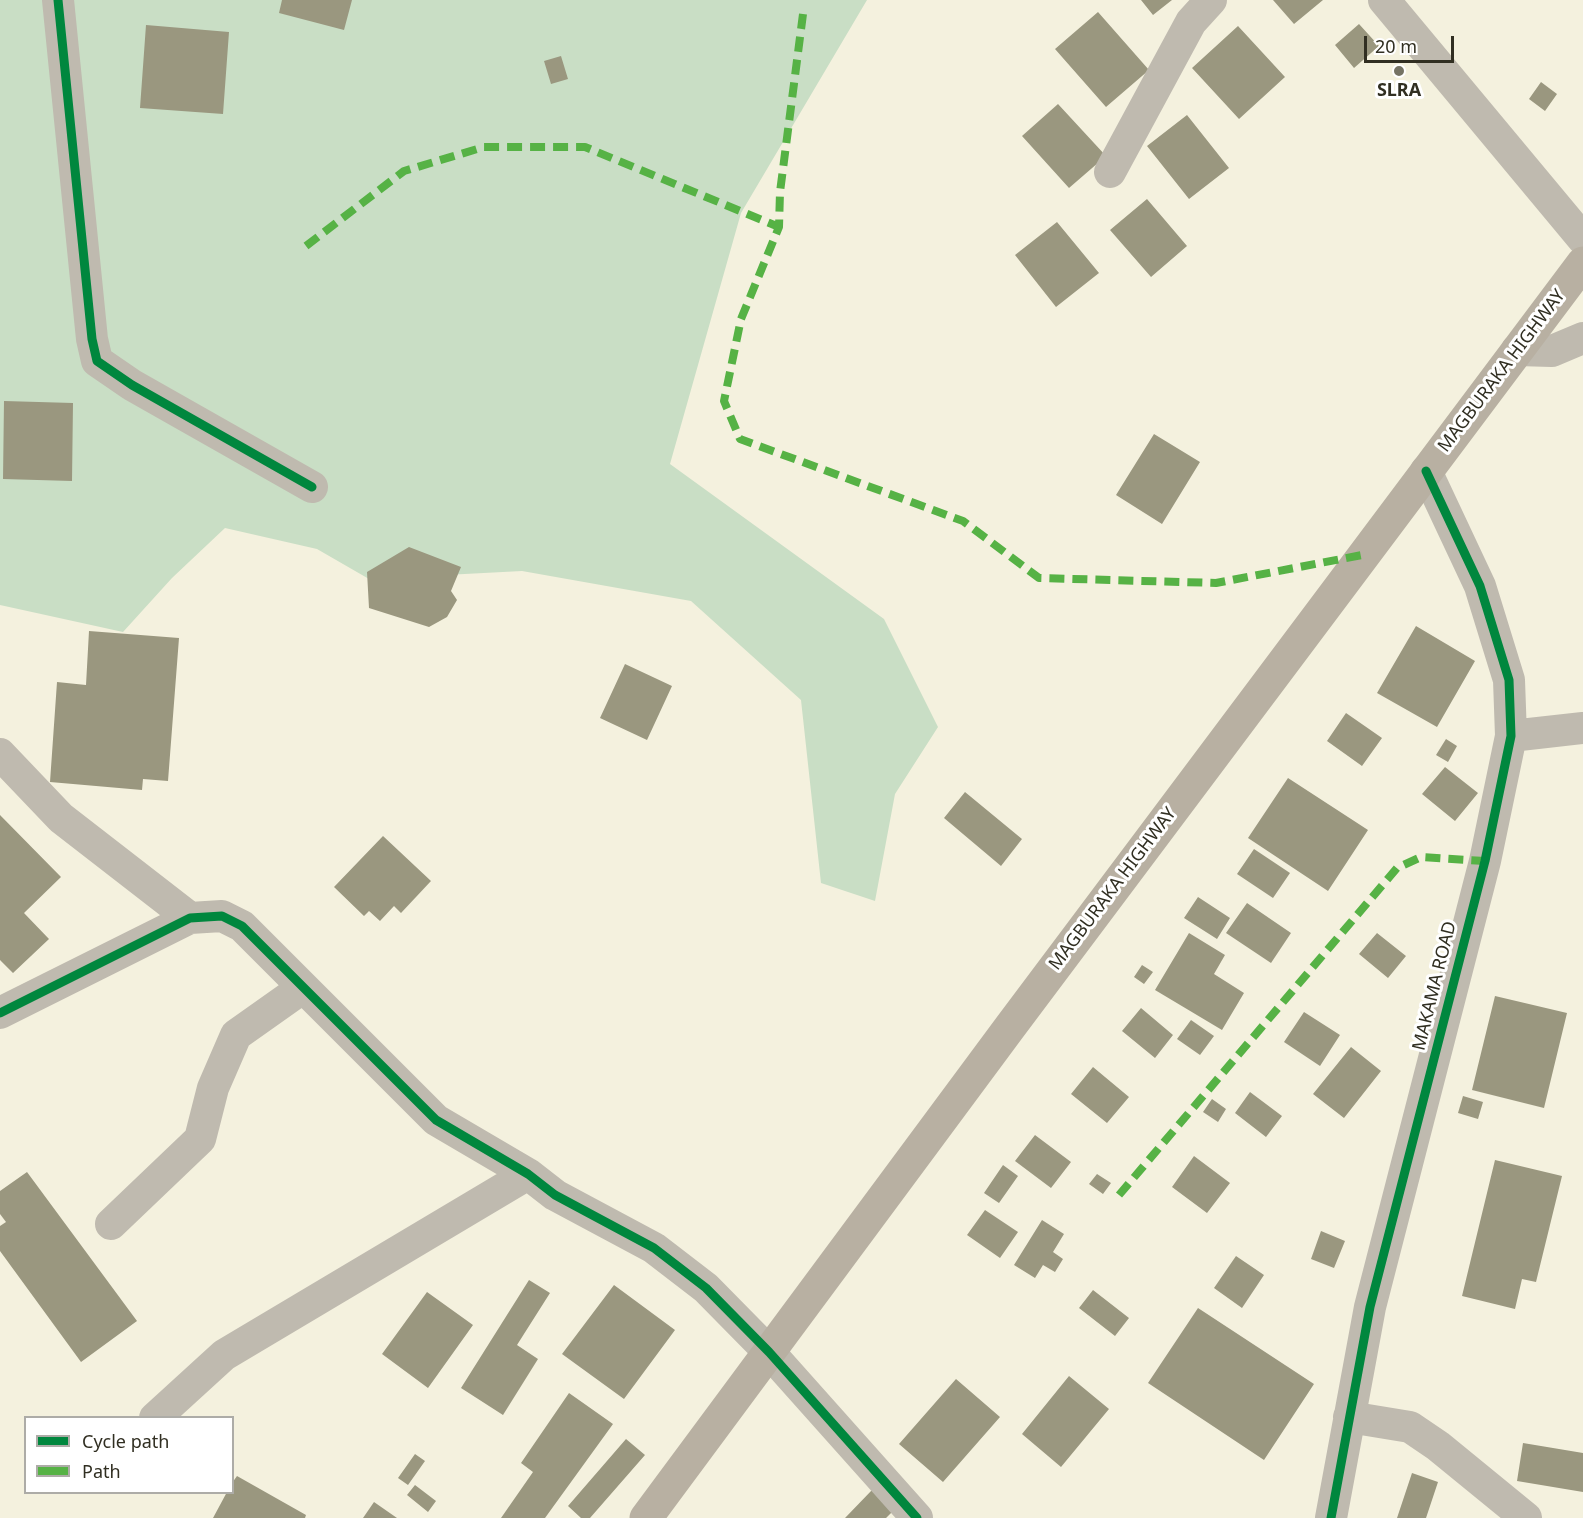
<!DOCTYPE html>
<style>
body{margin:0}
#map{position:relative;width:1583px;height:1518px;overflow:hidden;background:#f4f1de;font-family:"Noto Sans",sans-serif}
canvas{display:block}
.legend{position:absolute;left:24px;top:1416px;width:210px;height:78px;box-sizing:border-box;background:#fff;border:2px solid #adaca7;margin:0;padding:8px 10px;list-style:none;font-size:18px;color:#312f22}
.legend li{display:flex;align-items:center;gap:12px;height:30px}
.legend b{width:30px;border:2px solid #adaca7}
.scale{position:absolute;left:1364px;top:36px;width:90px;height:27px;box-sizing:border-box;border:3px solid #312f22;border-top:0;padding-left:8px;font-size:18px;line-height:21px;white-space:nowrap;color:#312f22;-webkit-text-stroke:4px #fff;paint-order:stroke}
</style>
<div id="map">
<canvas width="1583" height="1518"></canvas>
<ul class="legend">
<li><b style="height:8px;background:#00873e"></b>Cycle path</li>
<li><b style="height:8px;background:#56b245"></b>Path</li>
</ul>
<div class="scale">20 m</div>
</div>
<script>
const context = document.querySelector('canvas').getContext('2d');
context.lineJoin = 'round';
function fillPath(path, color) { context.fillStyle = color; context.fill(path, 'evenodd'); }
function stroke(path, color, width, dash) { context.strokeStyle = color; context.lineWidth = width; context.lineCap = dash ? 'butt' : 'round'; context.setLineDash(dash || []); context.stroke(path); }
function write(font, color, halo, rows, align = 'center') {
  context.font = font + ' "Noto Sans",sans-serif'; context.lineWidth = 6; context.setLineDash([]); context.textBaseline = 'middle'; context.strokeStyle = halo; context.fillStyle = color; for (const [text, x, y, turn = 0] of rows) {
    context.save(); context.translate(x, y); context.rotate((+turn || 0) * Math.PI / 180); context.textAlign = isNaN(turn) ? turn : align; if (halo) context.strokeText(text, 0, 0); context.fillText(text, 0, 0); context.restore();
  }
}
fillPath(new Path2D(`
 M0,0H867L741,213L670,464L884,619L938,727L895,794L875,901L821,883L801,700L691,601L522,571L369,579L317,549L225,528L172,578L123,632L0,605Z`), '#c9dec5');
fillPath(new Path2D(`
 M282,0H352L344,30L279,13Z
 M1141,0H1172L1153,15Z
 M1273,0H1323L1294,24Z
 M1098,12L1149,70L1106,107L1055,49Z
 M1359,24L1379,46L1354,68L1335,45Z
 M146,25L229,32L223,114L140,108Z
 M1238,26L1285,77L1239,119L1192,68Z
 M561,56L568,79L551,84L544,61Z
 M1541,82L1557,94L1545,111L1529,99Z
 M1058,104L1106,156L1069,188L1022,136Z
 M1187,115L1229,168L1189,199L1147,146Z
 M1147,199L1187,246L1151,277L1110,230Z
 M1057,222L1099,273L1056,307L1015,255Z
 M4,401L73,403L72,481L3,479Z
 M1154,434L1200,462L1162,524L1116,495Z
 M409,547L461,567L451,591L457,600L447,617L429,627L369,608L367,572Z
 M1416,626L1475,661L1437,727L1377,693Z
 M89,631L179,638L168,781L143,779L142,790L50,782L57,682L86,685Z
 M625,664L672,686L647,740L600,718Z
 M1346,713L1382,738L1362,766L1327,741Z
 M1446,739L1457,746L1448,762L1436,755Z
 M1445,767L1478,793L1455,821L1422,794Z
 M1288,778L1368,830L1328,891L1248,838Z
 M965,792L1022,839L1001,866L944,818Z
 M0,815L61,877L24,913L49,939L13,973L0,960Z
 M383,836L431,881L401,913L394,906L380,921L369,911L364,916L334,887Z
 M1254,849L1290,873L1273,898L1237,874Z
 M1198,897L1230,918L1217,939L1184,918Z
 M1247,903L1291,933L1271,963L1226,933Z
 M1189,933L1225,955L1214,974L1244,993L1222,1030L1155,990Z
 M1377,933L1406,956L1388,978L1359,954Z
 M1142,965L1153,972L1144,984L1134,977Z
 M1495,996L1567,1013L1544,1108L1472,1090Z
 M1141,1008L1173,1035L1155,1058L1122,1031Z
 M1304,1012L1340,1035L1320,1066L1284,1042Z
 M1191,1020L1214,1036L1200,1055L1177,1039Z
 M1351,1047L1381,1071L1344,1118L1313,1094Z
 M1093,1067L1129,1097L1107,1123L1071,1094Z
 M1250,1092L1282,1116L1266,1137L1235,1113Z
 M1463,1096L1483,1102L1478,1119L1458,1113Z
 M1212,1099L1226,1109L1218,1122L1203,1112Z
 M1035,1135L1071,1162L1051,1188L1015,1161Z
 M1194,1156L1230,1183L1207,1213L1172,1187Z
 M1495,1160L1562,1176L1536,1282L1522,1279L1515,1309L1462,1296Z
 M1003,1165L1018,1176L999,1203L984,1193Z
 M27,1172L137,1321L81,1362L0,1251V1226L6,1222L0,1214V1191Z
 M1097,1174L1111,1183L1103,1194L1089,1184Z
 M985,1210L1018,1232L1000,1258L967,1235Z
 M1042,1220L1064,1234L1053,1252L1063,1259L1055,1272L1043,1265L1035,1278L1014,1265Z
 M1321,1231L1345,1241L1334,1268L1311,1259Z
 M1236,1256L1264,1275L1242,1308L1214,1288Z
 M529,1280L550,1293L517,1345L538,1359L503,1415L461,1388Z
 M614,1285L675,1330L624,1399L562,1354Z
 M1093,1290L1129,1318L1115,1336L1079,1308Z
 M427,1292L473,1325L428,1388L382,1354Z
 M1198,1308L1314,1384L1264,1460L1148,1383Z
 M1069,1376L1109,1409L1061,1467L1022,1434Z
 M956,1379L1000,1417L943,1482L899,1444Z
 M569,1393L613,1424L545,1518H501L533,1472L521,1463Z
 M626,1439L645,1455L590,1518H581L568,1506Z
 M1523,1443L1583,1453V1492L1517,1481Z
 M415,1454L425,1461L408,1485L398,1478Z
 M1412,1473L1438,1482L1426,1518H1397Z
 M237,1476L306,1515L305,1518H213L227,1492H232V1483Z
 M415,1485L436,1501L428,1512L407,1495Z
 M872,1490L893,1511L886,1518H845Z
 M374,1502L397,1518H363Z`), '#9a977f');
stroke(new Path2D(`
 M58,0L92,339L97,361L132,385L312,487
 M1384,0L1583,239
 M1110,172L1191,22L1211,0
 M1517,350L1552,351L1583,338
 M1511,736L1583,728
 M0,754L61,818L190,918
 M0,1013L190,918L222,916L242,926L436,1120L528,1174L555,1195L654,1248L706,1288L769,1352L917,1518
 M111,1224L200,1139L213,1088L236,1035L301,989
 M1349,1417L1410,1427L1438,1446L1526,1518
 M155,1418L224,1355L528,1174
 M1331,1518L1370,1307L1485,861L1511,736L1509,680L1480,586L1426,471`), '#bfbaaf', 32);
stroke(new Path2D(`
 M646,1518L1010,1027L1583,263`), '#b8b0a2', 33);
stroke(new Path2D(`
 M803,14L780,192L779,227L741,319L724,401L740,439L963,521L1039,578L1216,583L1362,555
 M306,246L404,171L484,147H585L779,227
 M1119,1195L1397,868L1421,857L1485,861`), '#56b245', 8, [15, 8]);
stroke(new Path2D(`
 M58,0L92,339L97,361L132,385L312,487
 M0,1013L190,918L222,916L242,926L436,1120L528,1174L555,1195L654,1248L706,1288L769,1352L917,1518
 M1331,1518L1370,1307L1485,861L1511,736L1509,680L1480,586L1426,471`), '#00873e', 9);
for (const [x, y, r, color] of [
 [1399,71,6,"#757364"]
]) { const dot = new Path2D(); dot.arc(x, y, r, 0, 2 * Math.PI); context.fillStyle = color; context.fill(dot); stroke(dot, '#fff', 2); }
write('bold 18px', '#312f22', '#fff', [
 ["SLRA",1399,91]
]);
write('18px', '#312f22', '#fff', [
 ["MAGBURAKA HIGHWAY",1502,371,-53],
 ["MAGBURAKA HIGHWAY",1113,889,-53],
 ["MAKAMA ROAD",1435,986,-76]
]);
</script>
